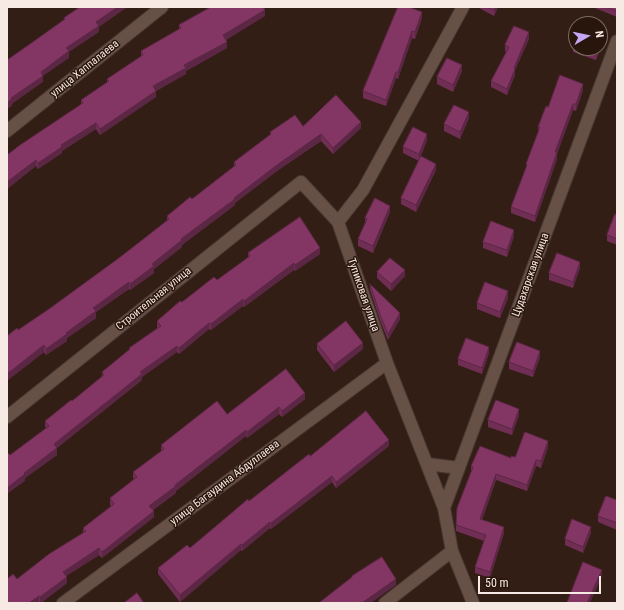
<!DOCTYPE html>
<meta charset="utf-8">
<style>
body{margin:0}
#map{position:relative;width:624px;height:610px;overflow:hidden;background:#321e15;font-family:"Roboto Condensed",sans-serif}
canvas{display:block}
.frame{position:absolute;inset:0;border:8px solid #f7e9e3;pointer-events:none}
.north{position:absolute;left:568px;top:16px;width:40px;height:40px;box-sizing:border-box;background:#28150c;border:1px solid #7b6a62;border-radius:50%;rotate:81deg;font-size:11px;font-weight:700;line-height:16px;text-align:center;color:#f7e9e3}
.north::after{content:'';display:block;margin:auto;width:14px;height:18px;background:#c3a7f2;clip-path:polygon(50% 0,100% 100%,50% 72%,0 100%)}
.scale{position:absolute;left:478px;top:576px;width:123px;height:18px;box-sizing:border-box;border:2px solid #f7e9e3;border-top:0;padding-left:5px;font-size:12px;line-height:14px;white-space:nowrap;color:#f7e9e3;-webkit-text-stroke:3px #28150c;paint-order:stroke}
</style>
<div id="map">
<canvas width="624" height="610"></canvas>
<div class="frame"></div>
<div class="north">N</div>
<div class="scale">50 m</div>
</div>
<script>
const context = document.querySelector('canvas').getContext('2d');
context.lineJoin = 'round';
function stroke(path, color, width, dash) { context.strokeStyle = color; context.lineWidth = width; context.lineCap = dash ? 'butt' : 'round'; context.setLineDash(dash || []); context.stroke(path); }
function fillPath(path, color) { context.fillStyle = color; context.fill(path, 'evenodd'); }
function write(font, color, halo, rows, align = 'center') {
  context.font = font + ' "Roboto Condensed",sans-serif'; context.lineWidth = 3; context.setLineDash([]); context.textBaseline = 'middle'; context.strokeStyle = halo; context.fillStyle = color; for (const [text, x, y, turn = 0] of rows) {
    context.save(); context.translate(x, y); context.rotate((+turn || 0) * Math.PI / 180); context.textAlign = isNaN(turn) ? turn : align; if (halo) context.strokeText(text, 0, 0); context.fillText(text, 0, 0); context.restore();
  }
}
const street = new Path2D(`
 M463,7L363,190L338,222L387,363L444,508L452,551L473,603
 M7,131L162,7
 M7,417L301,182L338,222
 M427,464L459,468
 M444,508L617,41
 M63,603L387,363
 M385,603L452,551`);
stroke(street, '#4a3a34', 14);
stroke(street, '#675046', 12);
fillPath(new Path2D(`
 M479,7H498L494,16L479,8Z
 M595,7H617V17L595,8Z
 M265,16L225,40L227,48L186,71V74L156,91V97L100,135L96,129L62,151V153L38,169L36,166L7,189L81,104V100L107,82V79L141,56V51L179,29V25Z
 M422,18L415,39L412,38L398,79L396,78L386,106L363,98V91Z
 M576,37V48H600L604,40L596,60L573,52V45Z
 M529,39L515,70V75L507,95L491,87V81L506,52L505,51V45Z
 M462,71L453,92L437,84V77Z
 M583,90L576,111L573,110L557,154V159L535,222L511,213V207L526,169V164L538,132V127L548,107Z
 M469,118L460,139L444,131V124Z
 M303,126L361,128L333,154L321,141L277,171L235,203V205L182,245V247L154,269V273L130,290L129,289L96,312V318L67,338V341L46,355L44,352L8,380V382L7,383L18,330L49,309L119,258L167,221V216L192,199L234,166V162L270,135V132Z
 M427,140L419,161L403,153V147Z
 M436,170L416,212L401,204V198Z
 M390,212L373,253L358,246V239L365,223V218Z
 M617,215V245L607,241V235Z
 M514,236L507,257L483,248V242Z
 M248,253L320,254L295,271L294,270L244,307L243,306L211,330L209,329L179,354L177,352L142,377V380L57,448V455L25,478V481L10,455L46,428L45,427V421L72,401L102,376V372L129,350V348L157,328V321L182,302L217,280L248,258Z
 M580,268L573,288L549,280V273Z
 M377,272L405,276L391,291L377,278Z
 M370,284L400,319L388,340L381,323L370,290Z
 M508,298L500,318L477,309V303Z
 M317,344L363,349L334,372L317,350Z
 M489,353L482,374L458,365V359Z
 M540,357L533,377L509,369V362Z
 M305,399L282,417L279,414L247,438L246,436L176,491V493L153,510L154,517L102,558L99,555L66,576L67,583L41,603H40L39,602L37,603H7L17,579L83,533V528L111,506L110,505V498L134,479L133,478V472L161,451V445L227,414Z
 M519,415L512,435L488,427V420Z
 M389,446L336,488L332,482L271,529L270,528L242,551L241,550L180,602L158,574V568L190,548L249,501L310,456Z
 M548,447L541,468L536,466L527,491L496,480L482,520L504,533L490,578L475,573V567L484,541L456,531V525L471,471V466L515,457Z
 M617,500V530L598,522V516Z
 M591,533L583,553L565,545V539Z`), '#712e55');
fillPath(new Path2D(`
 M118,7H126V8L99,27V32L69,52V58L43,76V82L12,104V106L7,109V103L11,98L41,72L66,48L96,22Z
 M495,7H498L494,16V10Z
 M265,10V16L223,42V35Z
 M422,12V18L415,39V32Z
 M412,31V38L398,79V72Z
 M529,32V39L515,70V75L507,95V89L514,68Z
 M604,34V40L596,60V54L599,48H600V44Z
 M227,42V48L186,71V74L153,92V86L184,65Z
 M462,65V71L453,92V85Z
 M396,72V78L386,106V100Z
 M583,84V90L576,111V104Z
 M156,91V97L100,135V129Z
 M573,104V110L557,154V159L535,222V216L555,152Z
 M469,112V118L460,139V132Z
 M361,122V128L333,154V148Z
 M96,123V129L62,151V153L38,169V163L61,145Z
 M321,134V141L277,171L235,203V205L182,245V247L154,269V273L130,290V284L152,264L181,239L234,198L277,165Z
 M427,134V140L419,161V154Z
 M36,160V166L7,189V182Z
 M436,164V170L416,212V205Z
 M390,206V212L373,253V246Z
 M514,230V236L507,257V250Z
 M320,248V254L295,271V265Z
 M580,262V268L573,288V282Z
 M294,263V270L244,307V301Z
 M405,270V276L391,291V284Z
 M129,282V289L96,312V318L67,338V341L46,355V349L93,308Z
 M508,291V298L500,318V312Z
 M243,299V306L211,330V324Z
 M400,313V319L388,340V334Z
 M209,323V329L179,354V348Z
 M363,343V349L334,372V365Z
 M44,345V352L8,380V382L7,383V374Z
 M177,346V352L142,377V380L54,450V444L140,372Z
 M489,347V353L482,374V368Z
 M540,351V357L533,377V371Z
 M305,393V399L282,417V411Z
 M279,407V414L247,438V432Z
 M519,409V415L512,435V429Z
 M246,430V436L176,491V493L149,512V506L175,485Z
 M389,440V446L336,488V482Z
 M548,441V447L541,468V461Z
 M57,448V455L25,478V481L7,494V488L24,473Z
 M536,460V466L527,491V485Z
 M496,474V480L480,526V519Z
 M332,476V482L271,529V523Z
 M154,511V517L102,558V552Z
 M270,522V528L242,551V545Z
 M504,527V533L490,578V572Z
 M591,527V533L583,553V547Z
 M241,544V550L180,602V595Z
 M99,548V555L63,578V572Z
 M602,570V576L590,603H587Z
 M67,577V583L41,603H40V597Z
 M396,579V585L371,603H362Z
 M39,596V602L37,603H29Z`), '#5c2645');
const building = new Path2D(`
 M80,7H118L96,22L99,26L66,48L69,51L41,72L43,76L11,98L12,99L7,103V60L30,44L65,19L64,18Z
 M211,7H263L265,10L223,35L227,42L184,65L186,68L153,86L156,91L100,129L96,123L61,145L62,147L38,163L36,160L7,182V155L20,145L83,103L81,100L109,81L107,79L143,55L141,51L181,28L179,25Z
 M398,7H409L422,12L415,32L412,31L398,72H396L386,100L363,91Z
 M489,7H495L494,10Z
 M607,7H617V11Z
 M514,26L529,32L514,68L515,69L507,89L491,81L509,47L505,45Z
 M600,32L604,34L600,44Z
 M576,37V46L573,45Z
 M580,48H599L596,54Z
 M447,58L462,65L453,85L437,77Z
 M560,75L583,84L576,104H573L555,152H557L535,216L511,207L527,165L526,164L540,127H538L546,106L548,107Z
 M336,95L361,122L333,148L321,134L277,165L234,198L235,199L181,239L182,240L152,264L154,266L130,284L129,282L93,308L96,311L66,333L67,334L46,349L44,345L7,374V336L17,328L18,330L49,309L119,258L169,219L167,216L190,197L192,199L236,165L234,162L271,134L270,132L295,115L303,126Z
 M454,105L469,112L460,132L444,124Z
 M413,127L427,134L419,154L403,147Z
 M421,156L436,164L416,205L401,198Z
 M375,198L390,206L373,246L358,239L367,219L365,218Z
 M615,214L617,215V239L607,235Z
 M300,217L320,248L295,265L294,263L244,301L243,299L211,324L209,323L179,348L177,346L140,372L142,374L54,444L57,448L24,473L25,474L7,488V454L8,453L10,455L49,426L45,421L71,400L72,401L104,375L102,372L130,349L129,348L161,326L157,321L180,301L182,302L214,277L217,280L250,256L248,253Z
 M491,221L514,230L507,250L483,242Z
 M557,253L580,262L573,282L549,273Z
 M390,258L405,270L391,284L377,272Z
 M485,282L508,291L500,312L477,303Z
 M370,284L400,313L388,334L381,317Z
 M346,321L363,343L334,365L317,344Z
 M466,338L489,347L482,368L458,359Z
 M517,342L540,351L533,371L509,362Z
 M286,369L305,393L282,411L279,407L247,432L246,430L175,485L176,486L149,506L154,511L102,552L99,548L63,572L67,577L40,597L39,596L29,603H7V579L13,574L17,579L49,554L86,531L83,528L114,504L110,498L137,477L133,472L164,449L161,445L217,401L227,414Z
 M496,400L519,409L512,429L488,420Z
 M366,411L389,440L336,482L332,476L271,523L270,522L242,545L241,544L180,595L158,568L187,545L190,548L248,499L249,501L309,454L310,456Z
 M525,432L548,441L541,461L536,460L527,485L496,474L480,519L504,527L490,572L475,567L486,535L456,525L457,508L473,467L471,466L480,446L511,458V456L515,457Z
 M606,496L617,500V523L598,516Z
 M572,519L591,527L583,547L565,539Z
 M382,557L396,579L362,603H321L320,602L352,577V576Z
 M583,562L602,570L587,603H567Z
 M137,593L144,603H124Z`);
fillPath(building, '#833663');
stroke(building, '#5c2645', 1);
write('11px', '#f7e9e3', '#28150c', [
 ["улица Хаппалаева",85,69,-39],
 ["Цудахарская улица",531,275,-70],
 ["Тупиковая улица",363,295,71],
 ["Строительная улица",154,299,-39],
 ["улица Багаудина Абдуллаева",225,483,-37]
]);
</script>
